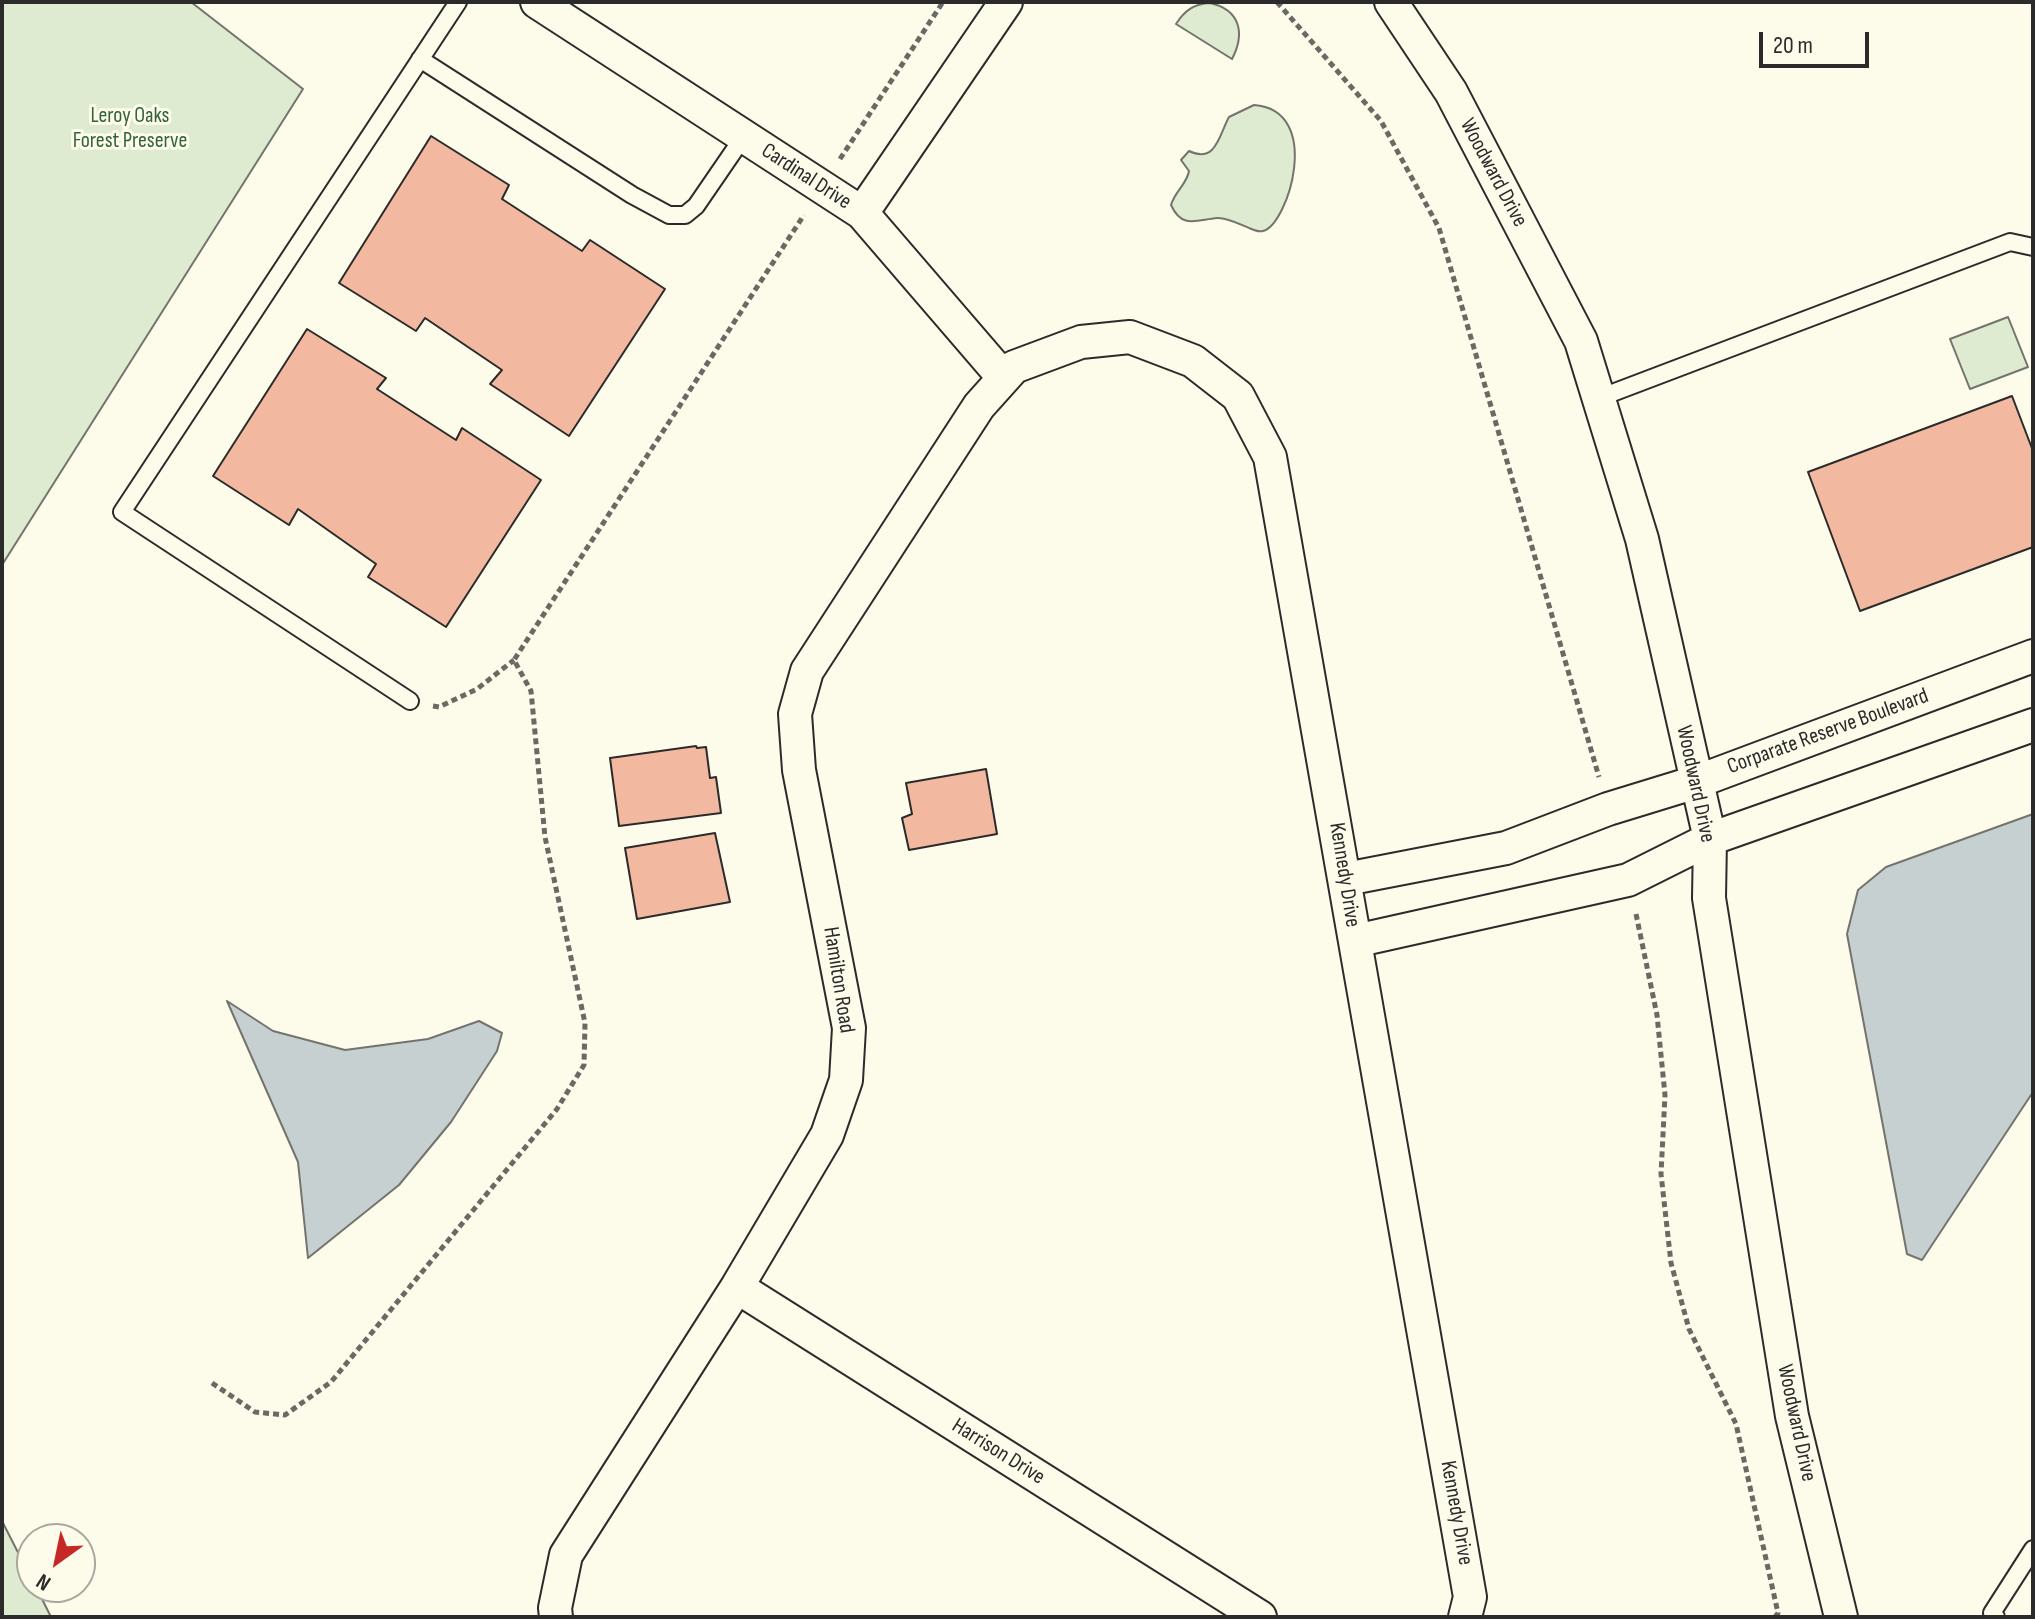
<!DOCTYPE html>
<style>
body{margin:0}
#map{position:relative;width:2035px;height:1619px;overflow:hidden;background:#fdfbea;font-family:"Sofia Sans Condensed",sans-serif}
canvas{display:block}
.frame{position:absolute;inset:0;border:4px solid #2b2b2b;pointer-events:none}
.north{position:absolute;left:16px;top:1523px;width:80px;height:80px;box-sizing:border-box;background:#fdfbea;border:2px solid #a9a89e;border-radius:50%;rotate:213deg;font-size:22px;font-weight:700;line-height:32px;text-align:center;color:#2b2b2b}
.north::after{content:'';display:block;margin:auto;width:28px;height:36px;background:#c62828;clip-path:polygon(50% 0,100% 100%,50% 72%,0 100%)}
.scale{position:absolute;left:1759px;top:32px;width:110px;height:36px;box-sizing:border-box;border:4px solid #2b2b2b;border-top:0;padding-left:10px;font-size:24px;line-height:28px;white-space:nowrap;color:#2b2b2b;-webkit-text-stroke:6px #fdfbea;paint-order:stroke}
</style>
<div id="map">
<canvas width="2035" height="1619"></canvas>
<div class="frame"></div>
<div class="north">N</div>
<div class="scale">20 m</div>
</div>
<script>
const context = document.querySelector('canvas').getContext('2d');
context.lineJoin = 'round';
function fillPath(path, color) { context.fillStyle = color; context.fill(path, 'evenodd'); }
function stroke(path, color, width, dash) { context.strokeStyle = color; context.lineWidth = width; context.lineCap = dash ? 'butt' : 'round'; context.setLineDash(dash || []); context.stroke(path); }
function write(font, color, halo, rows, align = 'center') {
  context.font = font + ' "Sofia Sans Condensed",sans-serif'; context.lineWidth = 6; context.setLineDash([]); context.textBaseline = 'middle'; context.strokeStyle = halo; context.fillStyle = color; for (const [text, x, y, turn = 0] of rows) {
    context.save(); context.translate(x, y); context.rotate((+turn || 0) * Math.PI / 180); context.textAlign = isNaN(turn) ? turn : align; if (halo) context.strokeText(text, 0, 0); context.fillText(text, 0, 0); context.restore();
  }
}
const green = new Path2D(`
 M2,2H191L303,89L2,565Z
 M1210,3C1241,10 1245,34 1232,59L1176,24C1185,10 1194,4 1210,3Z
 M1254,105C1324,110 1288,225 1263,231C1254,234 1233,217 1217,218C1196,220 1182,229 1171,205C1175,191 1187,184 1189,171L1181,160L1189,151C1216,164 1219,135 1229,117Z
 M2008,317L2028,367L1970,389L1950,339Z
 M2,1521L32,1580V1587H36L51,1617H2Z`);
fillPath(green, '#deebd1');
stroke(green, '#74746e', 2);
const water = new Path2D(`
 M2033,814V1092L1922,1260L1907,1254L1847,934L1858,890L1886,867Z
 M227,1001L273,1031L345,1050L428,1039L479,1021L502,1033L497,1051L451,1122L399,1185L308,1258L298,1162Z`);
fillPath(water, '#c7d0d0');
stroke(water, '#74746e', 2);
const building = new Path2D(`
 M431,136L509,185L502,199L582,251L590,240L665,289L569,436L490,384L502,370L425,318L416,331L339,283Z
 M307,329L386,378L377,389L456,440L462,428L541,480L446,627L368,577L376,564L298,509L289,525L213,476Z
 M2012,396L2033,451V547L1860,611L1808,472Z
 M696,746L697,748L706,747L710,778L716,777L721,813L619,826L610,758Z
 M986,769L997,834L909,850L902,818L912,814L906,783Z
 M715,833L730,902L637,919L625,848Z`);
fillPath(building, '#f2b8a0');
stroke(building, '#2b2b2b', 2);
const service = new Path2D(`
 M420,59L632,195L669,215H685L696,206L744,136
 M1599,398L2010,242L2033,247
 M410,701L122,512L458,2
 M1996,1617L1992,1613L2033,1549`);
const minor = new Path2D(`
 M537,2L862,213L1004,378
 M1391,2L1451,92L1581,341L1642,539L1710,839L1709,898L1792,1416L1841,1617
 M862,213L1006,2
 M1346,879L1506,848L1608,809L1696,782L2033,656
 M1355,941L1628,880L1710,839L2033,725
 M737,1287L1260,1617
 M556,1617L555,1608L566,1555L737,1287L827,1135L846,1080L849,1028L799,770L795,714L807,671L979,406L1014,367L1081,342L1130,337L1193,361L1238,396L1270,457L1470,1597L1465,1617`);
stroke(service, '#2b2b2b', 20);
stroke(minor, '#2b2b2b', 36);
stroke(new Path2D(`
 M1277,2L1381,121L1439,228L1599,777
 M840,159L943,2
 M433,706L439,707L477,689L514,660
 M1636,914L1657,1015L1665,1095L1661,1174L1671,1263L1689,1329L1736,1424L1778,1613L1775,1617
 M212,1383L255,1412L285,1415L331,1382L557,1109L584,1065L585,1023L545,837L531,691L514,660L804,215`), '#6a6964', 5, [6, 4]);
stroke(service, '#fdfbea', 16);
stroke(minor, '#fdfbea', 32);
write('22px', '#34623c', '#fdfbea', [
 ["Leroy Oaks",130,116],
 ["Forest Preserve",130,141]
]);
write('22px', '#2b2b2b', '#fdfbea', [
 ["Woodward Drive",1493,173,62],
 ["Cardinal Drive",806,177,33],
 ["Corparate Reserve Boulevard",1828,732,-20],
 ["Woodward Drive",1695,784,78],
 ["Kennedy Drive",1344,875,81],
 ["Hamilton Road",838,980,81],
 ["Woodward Drive",1796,1423,78],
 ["Harrison Drive",998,1452,32],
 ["Kennedy Drive",1456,1513,80]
]);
</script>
